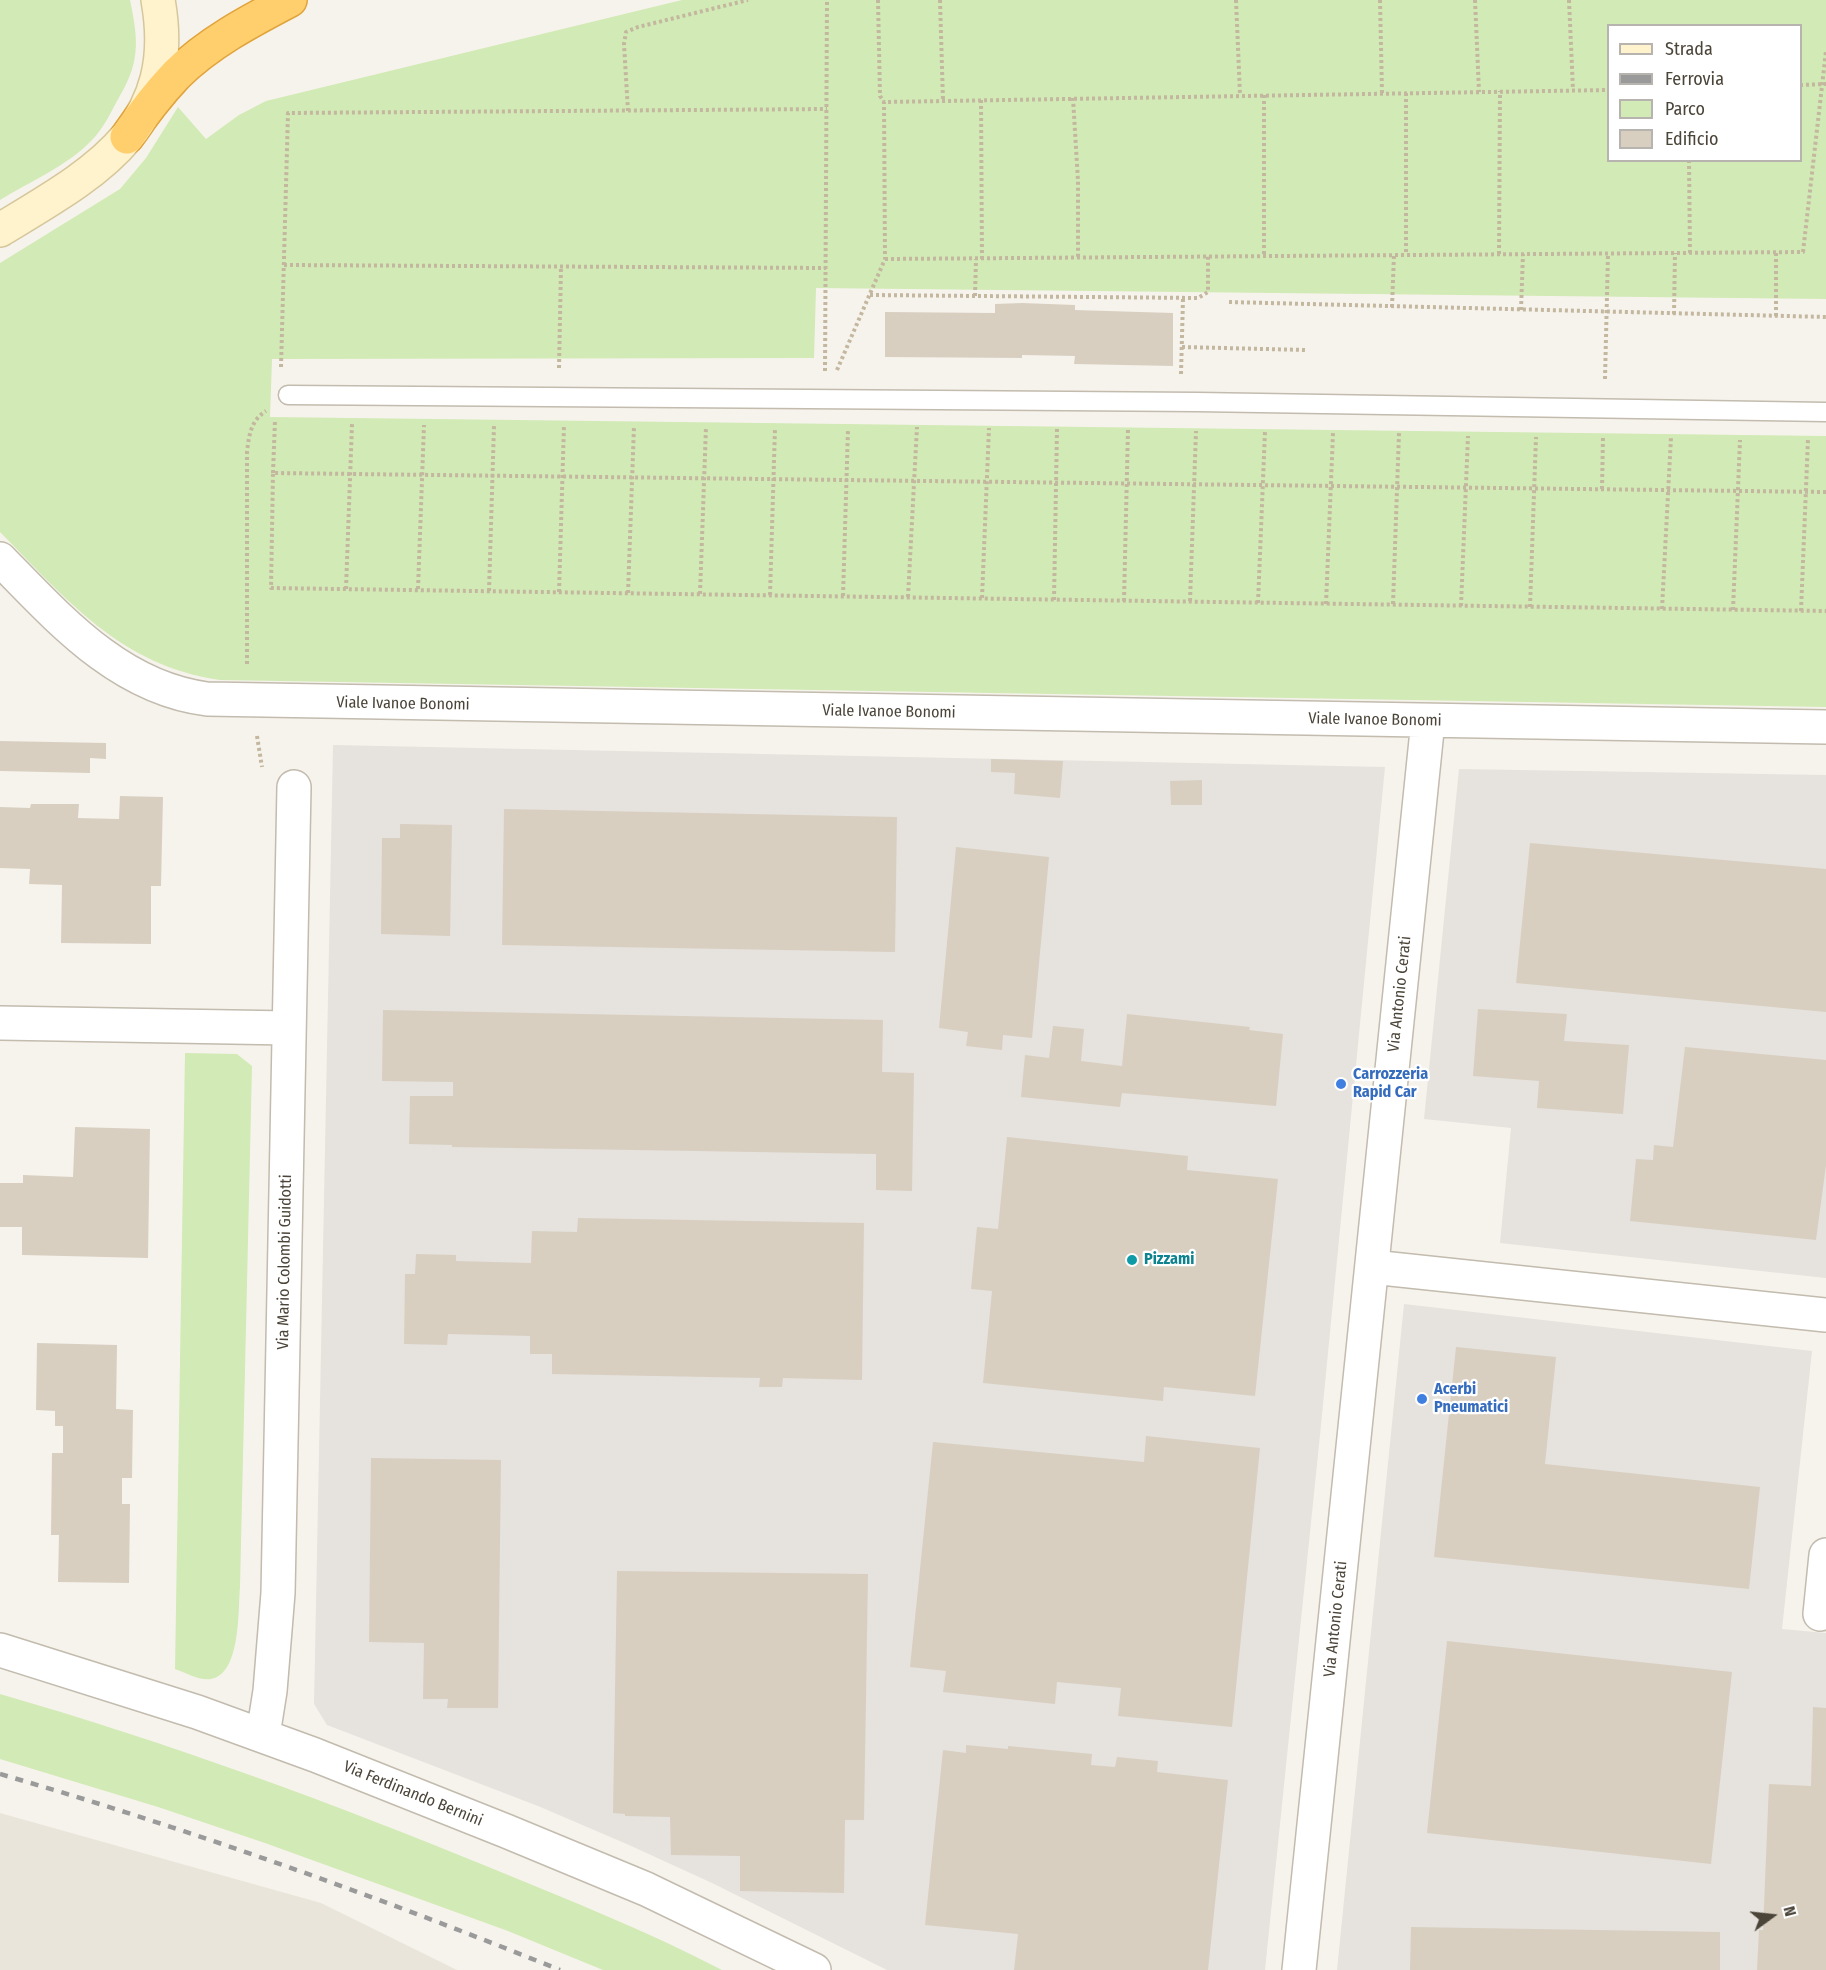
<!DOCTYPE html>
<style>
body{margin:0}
#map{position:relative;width:1826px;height:1970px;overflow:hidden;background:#f6f3ec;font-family:"Fira Sans Condensed",sans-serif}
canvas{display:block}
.legend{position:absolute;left:1607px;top:24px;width:195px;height:138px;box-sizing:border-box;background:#fff;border:2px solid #b7b4b0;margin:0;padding:8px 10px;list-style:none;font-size:18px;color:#4b4439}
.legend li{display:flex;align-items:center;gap:12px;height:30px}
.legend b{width:30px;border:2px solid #b7b4b0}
.north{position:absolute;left:1742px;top:1886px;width:60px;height:60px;-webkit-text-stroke:4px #fff;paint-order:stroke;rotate:75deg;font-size:16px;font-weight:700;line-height:24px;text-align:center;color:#4b4439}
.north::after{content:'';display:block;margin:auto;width:21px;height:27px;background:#4b4439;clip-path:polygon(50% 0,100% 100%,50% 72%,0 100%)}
</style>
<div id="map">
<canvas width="1826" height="1970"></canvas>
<ul class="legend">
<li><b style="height:8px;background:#fff3cd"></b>Strada</li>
<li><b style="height:8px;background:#9a9a9a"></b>Ferrovia</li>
<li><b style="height:16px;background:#d2eab5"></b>Parco</li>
<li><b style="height:16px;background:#d8cfc1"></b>Edificio</li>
</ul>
<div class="north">N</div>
</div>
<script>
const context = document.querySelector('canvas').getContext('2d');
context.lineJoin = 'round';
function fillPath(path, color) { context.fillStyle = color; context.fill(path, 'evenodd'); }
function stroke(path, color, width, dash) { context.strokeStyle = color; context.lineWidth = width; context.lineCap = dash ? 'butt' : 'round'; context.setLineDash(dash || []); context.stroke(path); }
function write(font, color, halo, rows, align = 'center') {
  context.font = font + ' "Fira Sans Condensed",sans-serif'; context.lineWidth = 4.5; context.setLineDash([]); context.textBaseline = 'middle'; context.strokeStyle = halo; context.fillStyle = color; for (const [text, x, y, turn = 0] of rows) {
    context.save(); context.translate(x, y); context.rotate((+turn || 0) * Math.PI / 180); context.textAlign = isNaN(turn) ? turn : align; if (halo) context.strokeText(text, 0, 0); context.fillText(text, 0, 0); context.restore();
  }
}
fillPath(new Path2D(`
 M0,1813L321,1903L457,1970H0Z`), '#eae5da');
fillPath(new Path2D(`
 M333,745L1385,767L1320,1435L1265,1970H887L712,1883L629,1845L538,1806L327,1725L314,1704Z
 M1459,769L1826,775V1278L1500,1243L1511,1128L1424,1119Z
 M1404,1304L1812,1351L1782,1629L1826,1633V1970H1337Z`), '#e6e2dd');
fillPath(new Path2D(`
 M0,0H130C139,43 140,63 117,101C110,114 103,129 92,140C69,165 29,182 0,200Z
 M682,0H1826V299L816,288L814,358L272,359L270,417L1826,436V707L220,680C121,666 66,599 0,532V263L120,189L146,158L178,107L206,139L239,115L266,101ZM1608,26H1800V160H1608Z
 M185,1053L237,1054L252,1066L240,1587C238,1610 241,1674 211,1679C200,1681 186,1673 175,1669Z
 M0,1694C167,1742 330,1802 491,1868C569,1900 647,1931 722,1970H603L508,1931L265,1843L158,1807L0,1759Z`), '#d2eab5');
fillPath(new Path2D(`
 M1022,303L1075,305V310L1173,313V366L1074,364L1075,356L1022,355V358L885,357V312L995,313V304Z
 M0,741L106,743V759L90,758V773L0,771Z
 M991,759L1063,761L1060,798L1014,794L1015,773L991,772Z
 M1202,780V805H1171L1170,781Z
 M120,796L163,797L161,886H151V944L61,943L62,885L29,884L30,869L0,868V807L30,808L31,804H79L78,818L119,819Z
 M504,809L897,817L895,952L502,945Z
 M400,824L452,825L450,936L381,934L382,838H400Z
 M1530,843L1826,869V1012L1516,983Z
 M956,847L1049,857L1032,1038L1003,1035L1002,1050L966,1046L968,1032L939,1028Z
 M1478,1009L1567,1014L1564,1041L1629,1045L1623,1114L1537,1108L1539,1081L1473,1076Z
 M383,1010L883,1020L882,1072L914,1073L912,1191L876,1190V1154L452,1147V1145L409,1144L410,1096H453V1082L382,1081Z
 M1127,1014L1250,1027L1249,1030L1283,1034L1276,1106L1122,1093L1120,1107L1021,1097L1025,1055L1049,1058L1053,1026L1084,1029L1081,1061L1122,1066Z
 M1685,1047L1826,1060V1165L1816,1240L1630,1221L1636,1159L1653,1160L1654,1145L1673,1147Z
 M75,1127L150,1129L148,1258L22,1255V1227H0V1183H23V1175L73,1177Z
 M1007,1137L1188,1156L1187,1170L1278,1179L1255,1396L1164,1387L1163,1401L983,1383L992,1291L971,1289L977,1227L998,1229Z
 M578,1218L864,1223L862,1380L783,1378L782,1387H759L760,1378L552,1374V1354H530V1336L448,1334L447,1345L404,1344L405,1274H415L416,1254L456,1255V1261L531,1263L532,1231L577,1232Z
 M37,1343L117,1345L116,1409L133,1410L132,1478H122V1504H130L129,1583L58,1582L59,1535H51L52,1453H63V1426H55V1411L36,1410Z
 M1456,1347L1556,1357L1545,1464L1760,1487L1749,1589L1434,1557Z
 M1146,1436L1260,1448L1232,1727L1118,1716L1121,1688L1057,1682L1055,1704L943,1692L946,1671L910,1667L933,1442L1144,1462Z
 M371,1458L501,1460L498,1708H447L448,1699H423L424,1643L369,1642Z
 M617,1571L868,1574L864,1820H845L844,1893L740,1891V1856L671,1855L670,1817L625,1816V1814L613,1813Z
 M1447,1641L1732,1672L1711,1864L1427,1833Z
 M1813,1707L1826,1708V1970H1757L1759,1930H1763L1769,1784L1811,1786Z
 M966,1745L1008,1749V1746L1092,1754L1091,1765L1115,1767L1117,1757L1158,1761L1157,1772L1228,1780L1208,1970H1014L1018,1934L925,1925L943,1750L966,1753Z
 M1411,1927L1720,1932V1970H1410Z`), '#d8cfc1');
const lane = new Path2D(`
 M288,395L1197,402L1826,412`);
const street = new Path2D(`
 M0,559C59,619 119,688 207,699L1826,727
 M0,1023L289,1028
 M1372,1267L1826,1315
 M1820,1614L1826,1555
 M0,1650L197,1712L315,1755L506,1831L646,1889L814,1970
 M263,1735L270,1691L278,1593L294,787
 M1299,1970L1428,721`);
const secondary = new Path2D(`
 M0,230C94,173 181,128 158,0`);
const highway = new Path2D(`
 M127,137C142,115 158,94 176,75C208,43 250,21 290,0`);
stroke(lane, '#c2bbae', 21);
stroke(street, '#c2bbae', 36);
stroke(secondary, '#d6c79b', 36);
stroke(highway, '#e0a43c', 36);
stroke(new Path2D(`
 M878,0L880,96L884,102
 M940,0L943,101
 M1236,0L1240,95
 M1380,0L1382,93
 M1475,0L1479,92
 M1569,0L1573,90
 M1800,85L1826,84
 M1406,93V255
 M1264,95V256
 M1073,98L1078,181V258
 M981,100L982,259
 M628,111L624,44L626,32L638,27L748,0
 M1689,160L1690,253
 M1499,254L1500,91
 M885,259L1803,252L1826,51
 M284,265L826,268
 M870,295L1198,298L1208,292V256
 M975,296L976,259
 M1229,302L1826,317
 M1392,307L1394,255
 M1521,310L1523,254
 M1674,314L1675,253
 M1776,316V252
 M1182,347L1306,350
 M281,367L288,113L827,109
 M559,368L561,267
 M837,370L885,259L884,102L1608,90
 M825,371L827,0
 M1181,374L1183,299
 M1605,379L1608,253
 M273,473L275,420
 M1602,489L1603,437
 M1826,492L273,473L271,588L1826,611
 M346,589L352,424
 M418,589L424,425
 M489,591L494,426
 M559,592L564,425
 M628,593L634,426
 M700,594L706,427
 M770,595L775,428
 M843,596L848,429
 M908,597L917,427
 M982,598L989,428
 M1054,600L1057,429
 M1124,601L1128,429
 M1190,601L1196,431
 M1258,603L1265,431
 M1326,604L1333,433
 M1393,604L1399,433
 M1461,606L1468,436
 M1530,607L1536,437
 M1662,609L1671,437
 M1733,610L1740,440
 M1801,611L1808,439
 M247,664V452C249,435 251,420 266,411
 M257,736L262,767`), '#c4b79f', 4, [3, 3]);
stroke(lane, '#fff', 18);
stroke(street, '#fff', 33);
stroke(secondary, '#fff3cd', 33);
stroke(highway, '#ffcf6e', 33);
stroke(new Path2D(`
 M0,1774C190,1829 376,1896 560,1970`), '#9a9a9a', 4.5, [8, 8]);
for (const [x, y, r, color] of [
 [1341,1084,6,"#3f7fe0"],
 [1132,1260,6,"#0f9aa8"],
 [1422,1399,6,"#3f7fe0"]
]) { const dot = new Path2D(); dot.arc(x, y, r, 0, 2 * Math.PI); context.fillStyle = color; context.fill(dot); stroke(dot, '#fff', 2); }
write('16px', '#4b4439', '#fff', [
 ["Viale Ivanoe Bonomi",403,704,1],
 ["Viale Ivanoe Bonomi",889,712,1],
 ["Viale Ivanoe Bonomi",1375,720,1],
 ["Via Antonio Cerati",1400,994,-84],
 ["Via Mario Colombi Guidotti",285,1262,-89],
 ["Via Antonio Cerati",1336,1619,-84],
 ["Via Ferdinando Bernini",413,1794,22]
]);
write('bold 16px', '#366cbe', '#fff', [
 ["Carrozzeria",1353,1075],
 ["Rapid Car",1353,1093],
 ["Acerbi",1434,1390],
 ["Pneumatici",1434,1408]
], 'left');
write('bold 16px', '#0d838f', '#fff', [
 ["Pizzami",1144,1260]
], 'left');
</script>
